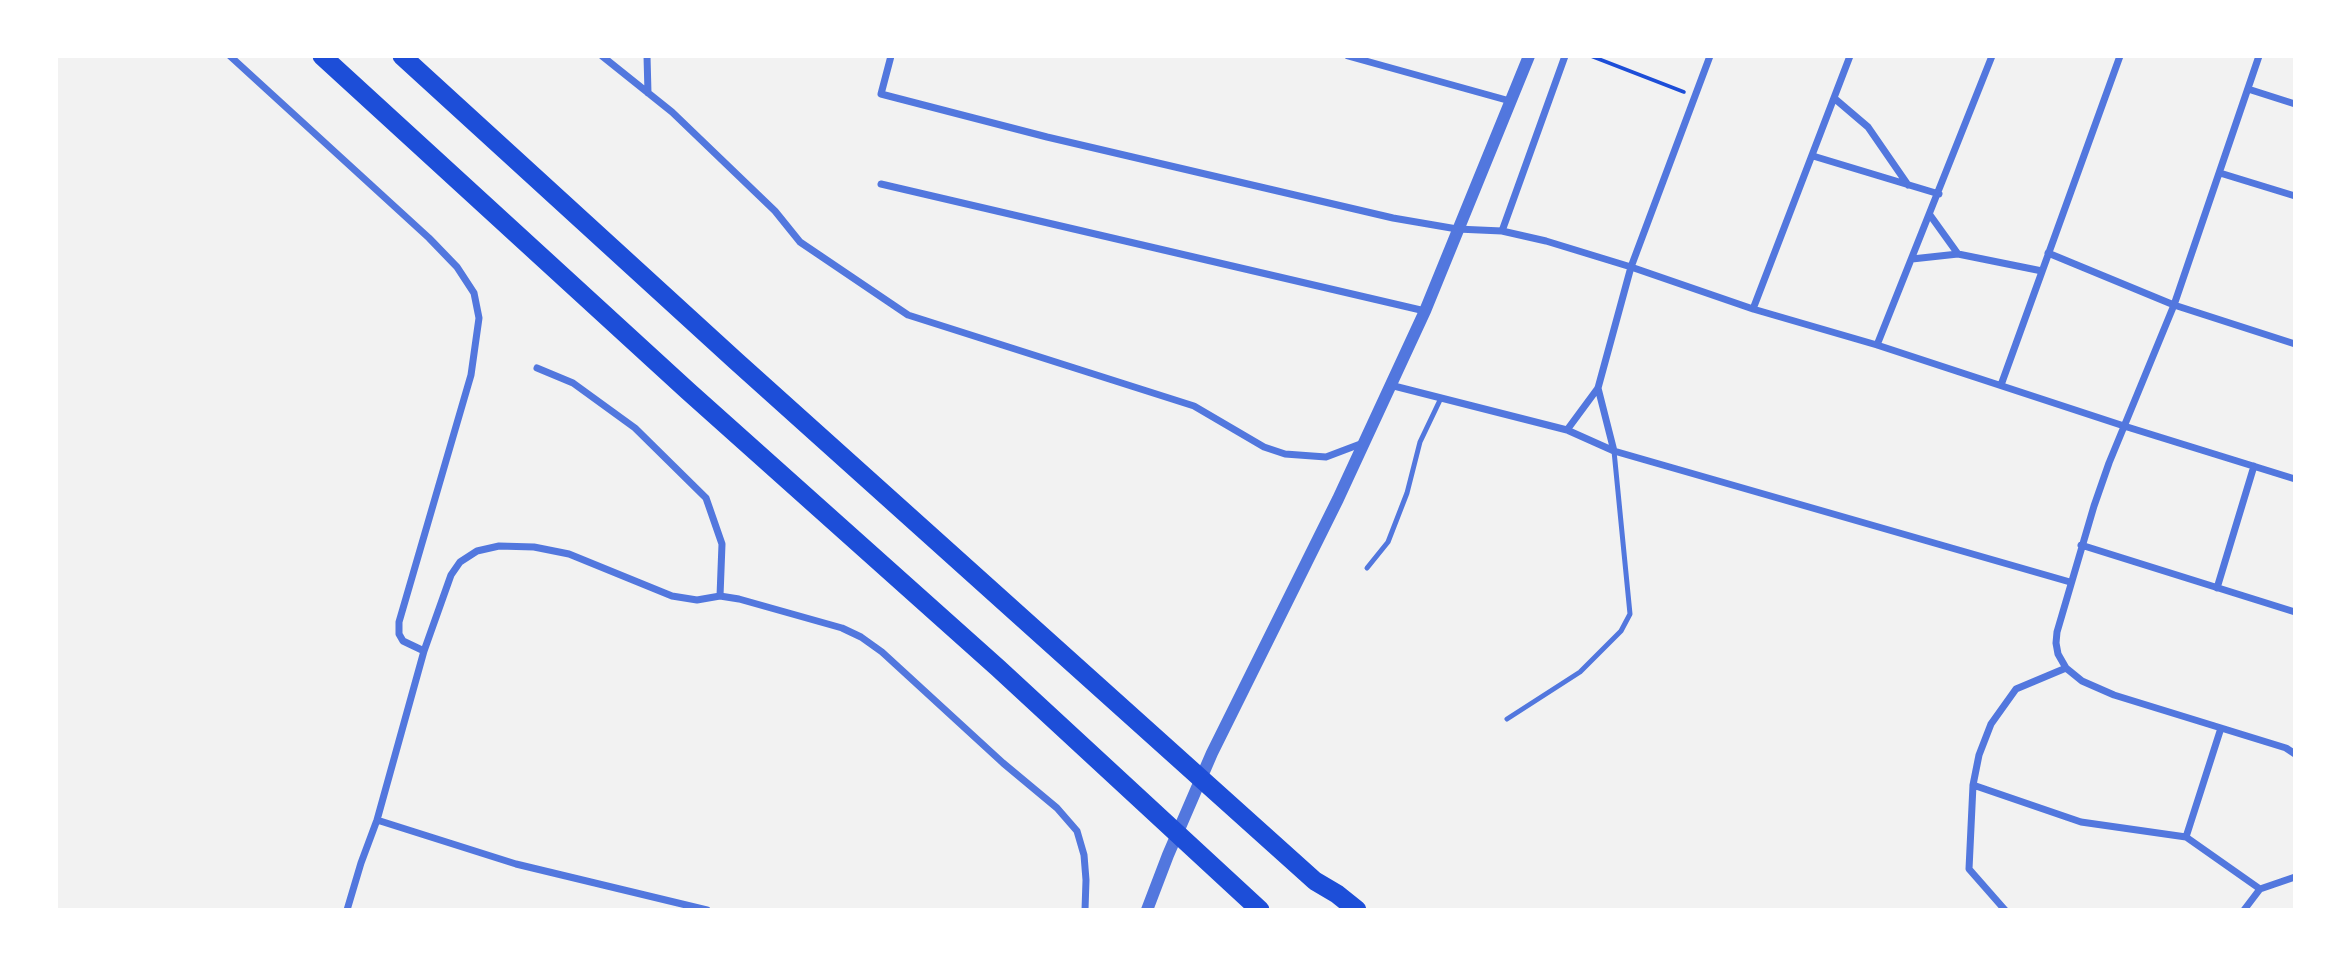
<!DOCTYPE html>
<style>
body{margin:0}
#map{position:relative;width:2351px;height:966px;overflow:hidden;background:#f2f2f2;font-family:Raleway,sans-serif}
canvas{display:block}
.frame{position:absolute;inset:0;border:58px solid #fff;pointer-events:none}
</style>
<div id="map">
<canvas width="2351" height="966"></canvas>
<div class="frame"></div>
</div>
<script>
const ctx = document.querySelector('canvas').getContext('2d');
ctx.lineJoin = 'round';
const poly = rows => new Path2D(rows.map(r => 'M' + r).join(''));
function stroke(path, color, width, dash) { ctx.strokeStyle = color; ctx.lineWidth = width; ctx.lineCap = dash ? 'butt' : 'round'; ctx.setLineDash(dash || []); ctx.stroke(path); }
stroke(poly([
 [1591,56,1684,92]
]), '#1d4ed8', 3.5);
stroke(poly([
 [1367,568,1388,542,1407,493,1420,442,1441,398],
 [1507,719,1580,672,1621,631,1630,614,1614,451]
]), '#5277de', 5);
stroke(poly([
 [230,56,429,238,457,267,474,293,479,318,471,375,399,622,399,634,403,641,424,651],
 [602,56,672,112,775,211,800,242,908,315,1194,406,1264,447,1285,454,1326,457,1363,443],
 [647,56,648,93],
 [891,56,881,94,1047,137,1393,218,1457,229,1502,231,1546,241,1631,267,1753,309,1877,345,2124,426,2295,479],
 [1348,56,1510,101],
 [2259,56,2174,305,2109,463,2094,506,2057,632,2056,643,2058,654,2066,668,2082,681,2114,695,2286,748,2295,754],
 [2248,89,2295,104],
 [1834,98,1868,127,1908,185],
 [1813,156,1939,194],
 [2220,173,2295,196],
 [881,184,1425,311],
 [1930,215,1958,254],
 [1502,231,1565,56],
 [2048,253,2174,305,2295,344],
 [1912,259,1958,254,2042,271],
 [1753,309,1850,56],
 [1877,345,1992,56],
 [537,368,573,383,635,428,706,498,722,544,720,596],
 [1390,385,1567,430,1614,451,2070,582],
 [2001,385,2120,56],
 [1598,388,1614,451],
 [1567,430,1598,388,1631,267,1710,56],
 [2081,545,2295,612],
 [2217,588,2254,466],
 [1973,785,2081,822,2186,837,2260,889],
 [377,820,516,864,707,910],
 [2186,837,2221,728],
 [347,910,361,863,377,820,424,651,451,575,460,562,477,551,499,546,534,547,569,554,672,596,697,600,720,596,739,599,842,628,861,637,882,652,1003,763,1057,808,1077,831,1084,855,1086,880,1085,910],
 [2005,910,1969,869,1973,785,1979,755,1991,724,2016,689,2066,668],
 [2244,910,2260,889,2295,877]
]), '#5277de', 7);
stroke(poly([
 [1147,910,1168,855,1212,753,1338,499,1425,311,1529,56]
]), '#5277de', 12);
stroke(poly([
 [322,56,688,391,998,668,1260,910],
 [402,56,736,361,1315,881,1337,894,1357,910]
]), '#1d4ed8', 19);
</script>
